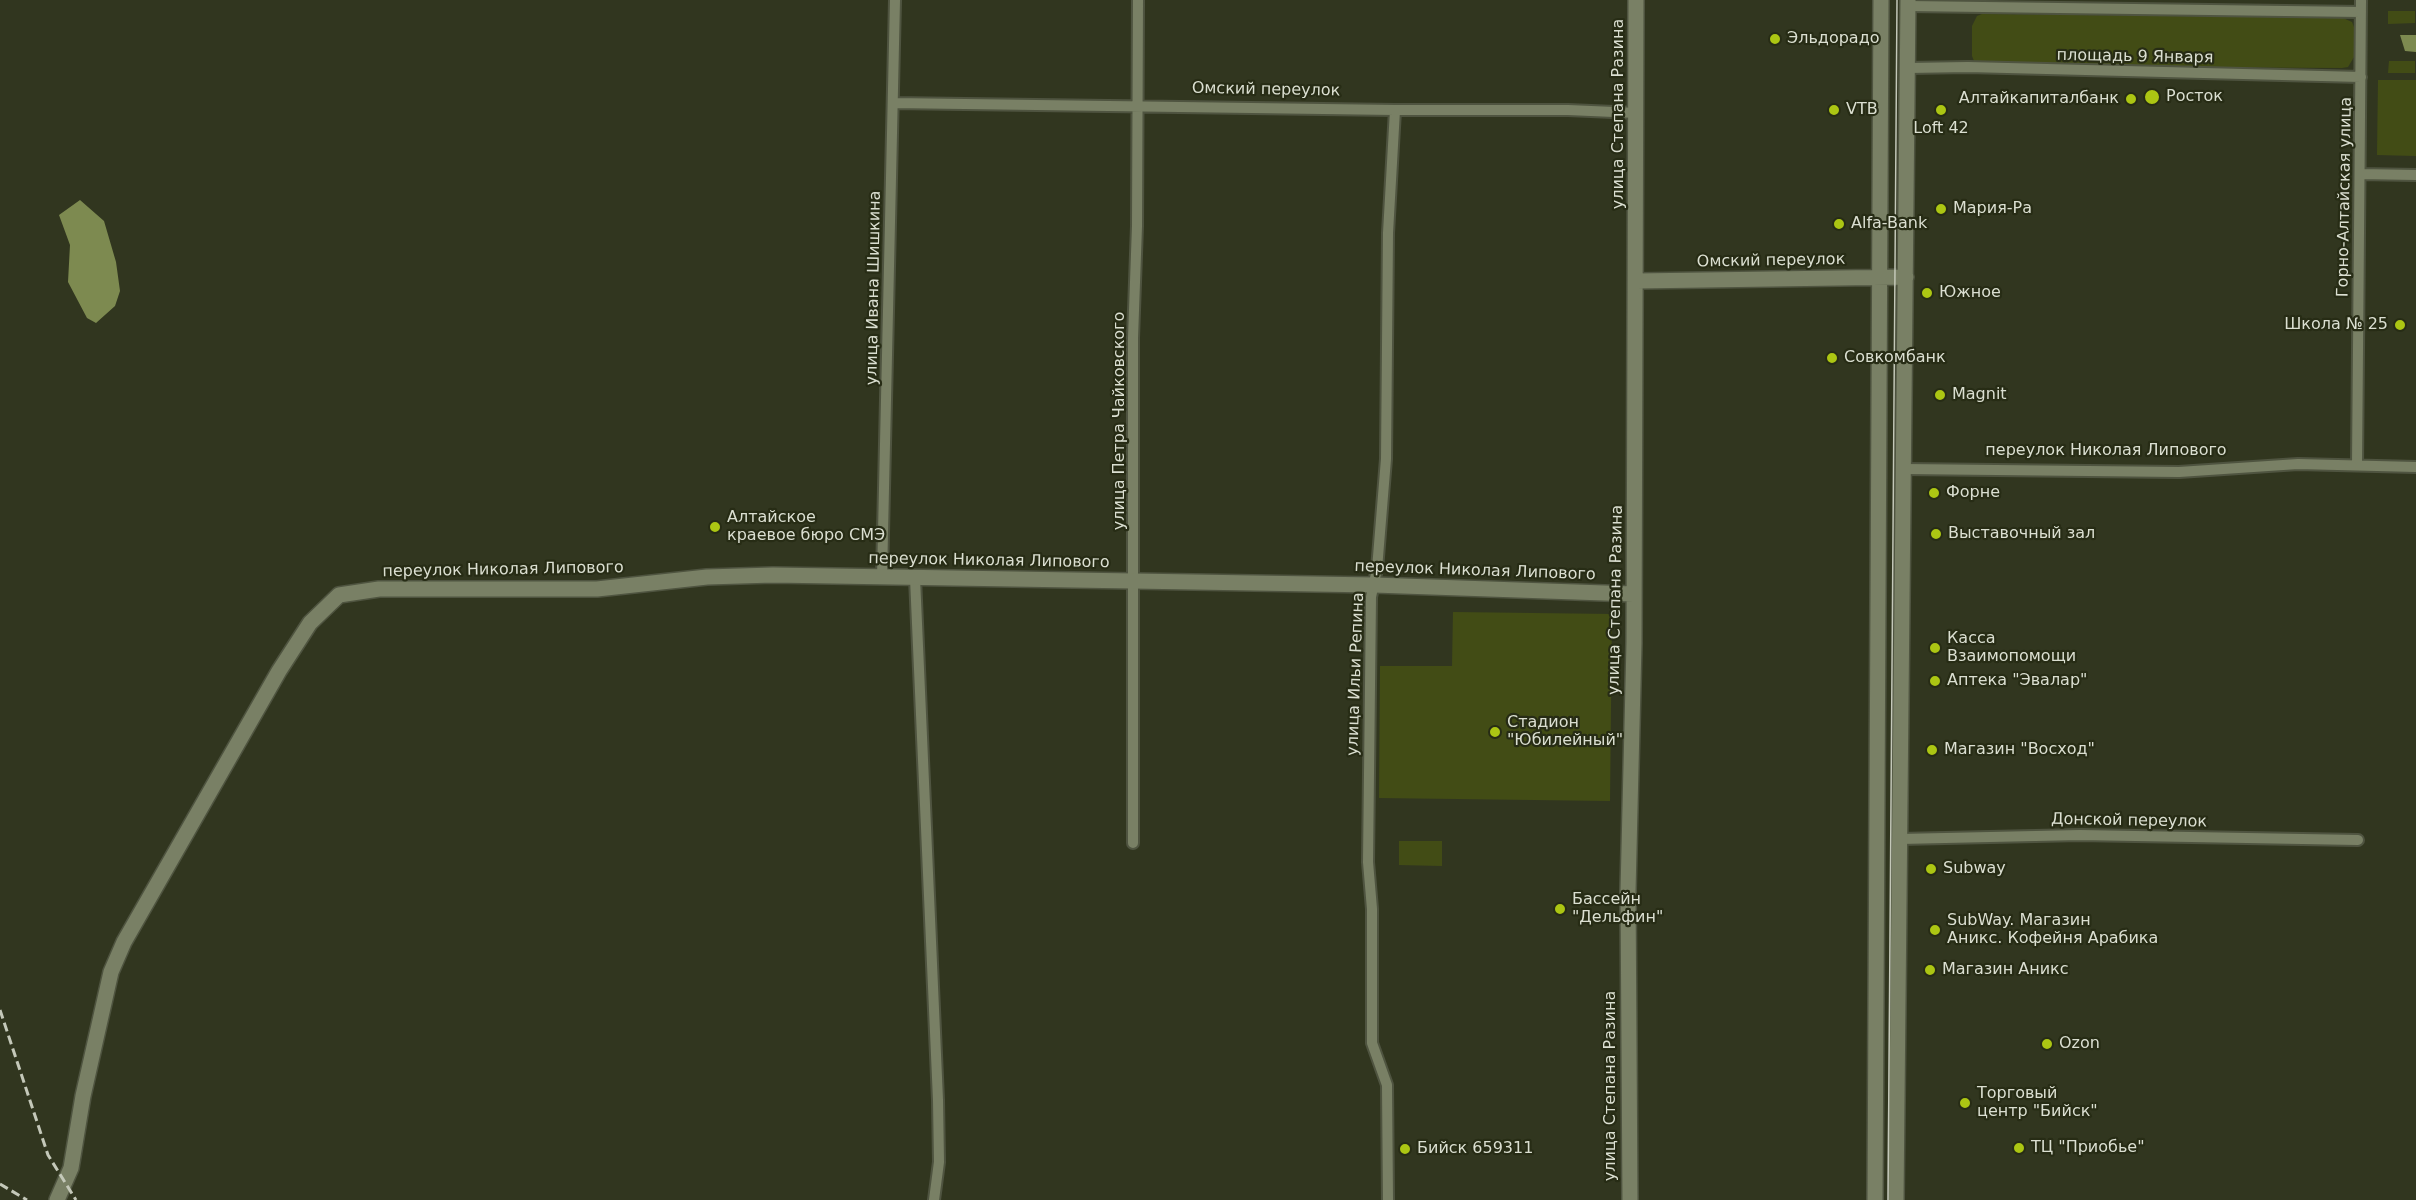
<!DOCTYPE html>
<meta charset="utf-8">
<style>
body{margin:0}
canvas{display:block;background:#31361f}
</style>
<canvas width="2416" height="1200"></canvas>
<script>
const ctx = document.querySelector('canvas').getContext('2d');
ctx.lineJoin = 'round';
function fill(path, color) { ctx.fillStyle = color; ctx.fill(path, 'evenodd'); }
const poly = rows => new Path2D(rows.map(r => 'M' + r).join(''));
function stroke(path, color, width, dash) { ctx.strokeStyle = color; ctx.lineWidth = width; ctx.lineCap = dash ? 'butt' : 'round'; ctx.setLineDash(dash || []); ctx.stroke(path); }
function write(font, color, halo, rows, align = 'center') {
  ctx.font = font + ' "DejaVu Sans",sans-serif'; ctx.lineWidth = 4.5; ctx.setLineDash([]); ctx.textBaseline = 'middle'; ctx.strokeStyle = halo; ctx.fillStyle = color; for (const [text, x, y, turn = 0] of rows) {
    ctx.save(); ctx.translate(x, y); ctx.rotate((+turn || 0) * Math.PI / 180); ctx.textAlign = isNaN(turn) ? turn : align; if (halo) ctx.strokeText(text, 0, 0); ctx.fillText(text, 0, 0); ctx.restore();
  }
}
fill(poly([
 [2388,11,2415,11,2415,23,2388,24],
 [1982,14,2343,18,2352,22,2354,27,2354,57,2348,67,2342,68,1982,66,1974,61,1972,56,1972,26,1977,16],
 [2389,61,2415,61,2415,73,2388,73],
 [2378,80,2416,80,2416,156,2377,155],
 [1453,612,1612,614,1610,801,1379,798,1380,666,1452,666],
 [1399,841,1442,841,1442,866,1399,865]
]), '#424c15');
fill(poly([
 [2400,35,2416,35,2416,52,2405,51],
 [80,200,104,221,116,262,120,291,115,306,96,323,87,318,68,282,70,245,59,215]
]), '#7d8a50');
const street = poly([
 [1908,6,2361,12],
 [1908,68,1968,67,2361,77],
 [893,103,1395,110,1568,110,1637,113],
 [2360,174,2416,175],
 [2357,465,2361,0],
 [1904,469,2179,472,2298,464,2416,467],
 [882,577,895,0],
 [915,578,938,1100,939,1162,934,1200],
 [1900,839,2080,835,2358,840],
 [1133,843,1133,338,1137,226,1138,0],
 [1388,1200,1387,1085,1372,1043,1372,909,1368,862,1371,597,1377,569,1386,459,1388,233,1395,110]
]);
const secondary = poly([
 [1637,281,1906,277],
 [57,1200,71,1168,83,1096,111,972,124,942,279,671,310,623,339,595,379,589,597,589,707,577,773,575,1374,585,1633,594],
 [1630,1200,1628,891,1634,643,1636,0],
 [1875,1200,1881,0],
 [1896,1200,1908,0]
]);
stroke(street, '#4f5440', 14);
stroke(secondary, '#4f5440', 18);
stroke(street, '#798065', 10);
stroke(secondary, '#798065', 15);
stroke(poly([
 [1888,1200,1897,0]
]), '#c4c8b9', 1.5);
stroke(poly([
 [0,1010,48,1155,76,1200],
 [0,1184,27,1200]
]), '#c4c8b9', 3, [9, 4.5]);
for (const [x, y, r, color] of [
 [1775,39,6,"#acc613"],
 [2152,97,8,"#acc613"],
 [2131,99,6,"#acc613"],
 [1834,110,6,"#acc613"],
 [1941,110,6,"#acc613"],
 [1941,209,6,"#acc613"],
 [1839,224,6,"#acc613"],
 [1927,293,6,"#acc613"],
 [2400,325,6,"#acc613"],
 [1832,358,6,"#acc613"],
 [1940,395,6,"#acc613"],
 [1934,493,6,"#acc613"],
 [715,527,6,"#acc613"],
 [1936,534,6,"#acc613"],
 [1935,648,6,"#acc613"],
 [1935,681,6,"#acc613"],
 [1495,732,6,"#acc613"],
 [1932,750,6,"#acc613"],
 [1931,869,6,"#acc613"],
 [1560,909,6,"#acc613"],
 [1935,930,6,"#acc613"],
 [1930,970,6,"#acc613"],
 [2047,1044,6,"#acc613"],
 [1965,1103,6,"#acc613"],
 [2019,1148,6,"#acc613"],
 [1405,1149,6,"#acc613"]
]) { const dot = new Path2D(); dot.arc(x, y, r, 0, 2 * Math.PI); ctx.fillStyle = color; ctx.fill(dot); stroke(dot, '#272c15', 2); }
write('16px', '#dbdfd1', '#272c15', [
 ["Эльдорадо",1787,39],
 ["Росток",2166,97],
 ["Алтайкапиталбанк",2119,99,"right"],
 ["VTB",1846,110],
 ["Loft 42",1941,129,"center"],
 ["Мария-Ра",1953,209],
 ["Alfa-Bank",1851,224],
 ["Южное",1939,293],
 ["Школа № 25",2388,325,"right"],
 ["Совкомбанк",1844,358],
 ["Magnit",1952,395],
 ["Форне",1946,493],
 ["Алтайское",727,518],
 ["краевое бюро СМЭ",727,536],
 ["Выставочный зал",1948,534],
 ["Касса",1947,639],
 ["Взаимопомощи",1947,657],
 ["Аптека \"Эвалар\"",1947,681],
 ["Стадион",1507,723],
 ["\"Юбилейный\"",1507,741],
 ["Магазин \"Восход\"",1944,750],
 ["Subway",1943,869],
 ["Бассейн",1572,900],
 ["\"Дельфин\"",1572,918],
 ["SubWay. Магазин",1947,921],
 ["Аникс. Кофейня Арабика",1947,939],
 ["Магазин Аникс",1942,970],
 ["Ozon",2059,1044],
 ["Торговый",1977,1094],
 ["центр \"Бийск\"",1977,1112],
 ["ТЦ \"Приобье\"",2031,1148],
 ["Бийск 659311",1417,1149]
], 'left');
write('16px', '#dbdfd1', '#272c15', [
 ["площадь 9 Января",2135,57,1],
 ["Омский переулок",1266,90,1],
 ["улица Степана Разина",1619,114,-90],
 ["Горно-Алтайская улица",2345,197,-89],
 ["Омский переулок",1771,261,-1],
 ["улица Ивана Шишкина",874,288,-89],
 ["улица Петра Чайковского",1120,421,-90],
 ["переулок Николая Липового",2106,451],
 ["переулок Николая Липового",989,561,1],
 ["переулок Николая Липового",503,570,-1],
 ["переулок Николая Липового",1475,571,2],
 ["улица Степана Разина",1616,600,-89],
 ["улица Ильи Репина",1356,674,-88],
 ["Донской переулок",2129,821,1],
 ["улица Степана Разина",1611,1086,-90]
]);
</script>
